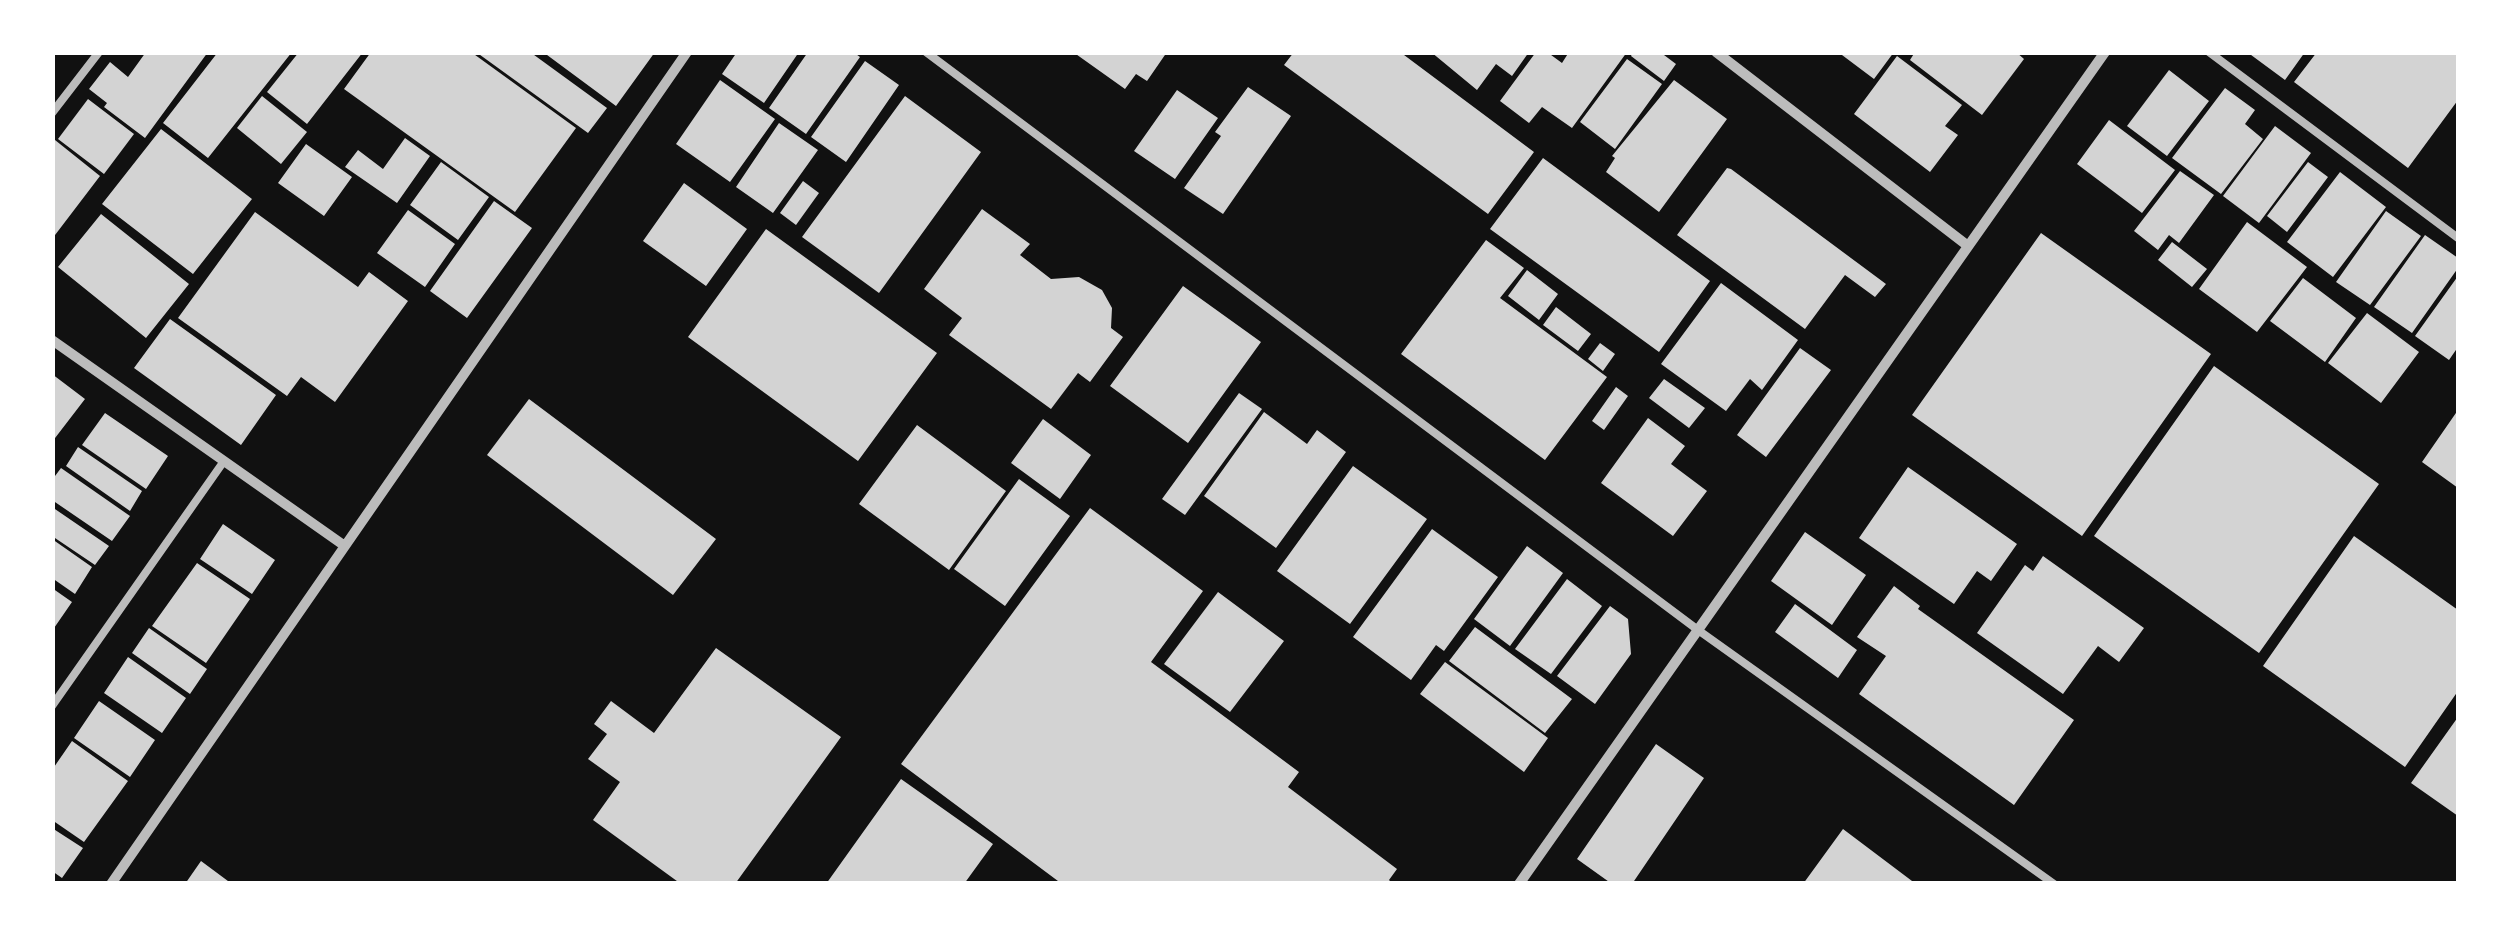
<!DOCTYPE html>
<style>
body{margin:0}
#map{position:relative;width:2511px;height:936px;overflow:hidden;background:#111;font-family:Helvetica,sans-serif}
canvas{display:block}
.frame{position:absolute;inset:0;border:55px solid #fff;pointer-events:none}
</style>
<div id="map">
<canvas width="2511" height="936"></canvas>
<div class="frame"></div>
</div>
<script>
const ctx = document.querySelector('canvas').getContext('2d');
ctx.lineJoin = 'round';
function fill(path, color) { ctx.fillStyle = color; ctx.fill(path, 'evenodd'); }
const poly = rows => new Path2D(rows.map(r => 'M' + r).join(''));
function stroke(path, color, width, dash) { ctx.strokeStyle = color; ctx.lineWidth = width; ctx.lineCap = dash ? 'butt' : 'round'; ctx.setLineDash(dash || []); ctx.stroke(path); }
fill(poly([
 [146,52,208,52,145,138,104,107,107,103,89,89,110,62,128,77],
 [218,52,292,52,208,158,163,123],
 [299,52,363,52,307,124,267,92],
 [371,52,471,52,576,128,515,212,344,89],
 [476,52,530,52,607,108,588,133],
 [543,52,655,52,616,106],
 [737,52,799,52,764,103,722,74],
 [808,52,853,52,860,57,806,134,769,108],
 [1073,52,1167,52,1147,81,1136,74,1125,89],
 [1294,52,1400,52,1534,152,1488,214,1284,65],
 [1431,52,1529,52,1512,76,1496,64,1477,90],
 [1536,52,1547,52,1562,63,1569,52,1627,52,1572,128,1542,107,1529,123,1500,101],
 [1633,52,1660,52,1676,64,1664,81,1631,56],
 [1838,52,1894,52,1874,79],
 [1915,52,2016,52,2024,59,1982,115,1910,60],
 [2247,52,2305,52,2285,80],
 [2317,52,2458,52,2458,100,2408,168,2294,82],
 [1897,56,1962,105,1945,126,1958,135,1930,172,1854,114],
 [1627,59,1662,84,1615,149,1580,122],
 [865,61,899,85,846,162,811,137],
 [2169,70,2209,101,2167,156,2127,126],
 [720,80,775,119,730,182,676,144],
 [1674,80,1727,119,1659,212,1606,172,1615,158,1612,156],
 [1248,87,1291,116,1223,214,1184,188,1221,136,1215,132],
 [2225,88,2255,110,2245,124,2263,139,2221,194,2172,158],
 [1177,90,1218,118,1175,179,1134,151],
 [262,96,307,132,281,164,237,128],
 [905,96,981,152,879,293,802,237],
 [88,99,134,134,104,174,58,139],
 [2109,120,2175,170,2142,213,2077,164],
 [779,123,818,150,773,213,736,187],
 [2275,126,2311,153,2259,223,2223,196],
 [161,129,252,199,193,274,102,204],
 [405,138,430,156,397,203,345,167,358,150,383,169],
 [55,140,100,176,52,239,52,143],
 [306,144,352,177,324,216,278,183],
 [1543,158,1710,281,1659,352,1490,229],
 [441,162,489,197,458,240,410,205],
 [2308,162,2328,177,2287,232,2267,216],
 [1727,168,1731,169,1886,284,1875,297,1845,275,1805,329,1677,235],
 [2180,171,2214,195,2179,243,2169,235,2158,250,2134,231],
 [2340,172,2386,207,2333,277,2287,242],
 [803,181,819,193,796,225,780,213],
 [684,183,747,229,706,286,643,241],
 [494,201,532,228,467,318,430,291],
 [982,209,1030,244,1020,255,1051,279,1079,277,1102,290,1112,308,1111,328,1123,337,1090,382,1078,373,1051,409,949,335,962,318,924,289],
 [408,210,455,244,425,287,377,253],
 [2386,211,2421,236,2370,305,2336,282],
 [255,212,358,287,369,272,408,301,335,402,301,377,287,396,178,318],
 [101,214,189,284,146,338,58,267],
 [2247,222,2307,267,2257,332,2199,289],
 [766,229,937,353,858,461,688,337],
 [2041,233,2211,354,2082,536,1912,415],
 [2425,235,2458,258,2458,268,2412,333,2374,307],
 [1486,240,1524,268,1500,298,1607,377,1545,460,1401,354],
 [2172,242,2207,269,2192,287,2158,260],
 [1527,270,1558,294,1539,320,1508,296],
 [2458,276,2458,347,2449,360,2415,336],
 [2303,278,2356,318,2325,362,2270,321],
 [1721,283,1798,340,1762,390,1750,379,1726,411,1661,364],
 [1183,286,1261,342,1188,443,1110,386],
 [1556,307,1591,334,1578,351,1543,325],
 [2367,313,2419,352,2381,403,2328,363],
 [170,319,276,395,241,445,134,368],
 [1600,343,1615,354,1603,371,1588,359],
 [1800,348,1831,370,1766,457,1737,435],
 [2214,366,2379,484,2259,653,2094,536],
 [52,374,85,399,52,442],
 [1664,379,1705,408,1689,428,1649,398],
 [1616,387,1628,396,1604,430,1592,421],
 [1239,393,1262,409,1185,515,1162,499],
 [529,399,716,539,673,595,487,455],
 [2458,410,2458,488,2422,462],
 [1264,412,1307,444,1317,430,1346,452,1276,548,1204,496],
 [105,413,168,456,146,489,82,445],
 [1648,418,1685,446,1671,464,1707,491,1673,536,1601,483],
 [1043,419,1091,455,1060,499,1011,463],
 [917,425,1006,491,949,570,859,504],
 [78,447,142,491,130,511,66,466],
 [1353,466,1427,519,1350,624,1277,571],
 [1908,467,2017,544,1991,581,1977,571,1954,604,1859,538],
 [61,468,130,516,112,541,52,500,52,480],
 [1019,479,1070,516,1005,606,954,569],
 [52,507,109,546,95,565,52,536],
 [1090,508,1203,591,1151,662,1299,772,1288,787,1397,869,1389,880,1393,884,1062,884,901,764],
 [223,524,275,560,252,594,200,559],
 [1432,529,1498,577,1444,651,1436,645,1411,680,1353,637],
 [1805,532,1866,575,1832,625,1771,581],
 [2354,536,2458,610,2458,691,2405,767,2263,666],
 [52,539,92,567,75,594,52,578],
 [1527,546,1563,573,1510,646,1474,619],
 [2043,556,2144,628,2119,662,2098,646,2063,694,1977,633,2025,565,2033,571],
 [197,563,250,599,206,663,152,626],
 [1567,579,1602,606,1551,674,1515,649],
 [1894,586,1920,606,1918,609,2074,720,2014,805,1859,694,1886,656,1857,637],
 [52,588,72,602,52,631],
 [1218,592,1284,641,1230,712,1164,664],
 [1795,604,1857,650,1838,678,1775,632],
 [1610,606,1628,619,1631,654,1595,704,1557,676],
 [1475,627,1572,699,1545,733,1449,661],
 [149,628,207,669,190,694,132,653],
 [716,648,841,737,735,884,681,884,593,820,620,782,588,759,607,734,594,724,611,701,654,733],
 [128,657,186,698,162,733,104,693],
 [1445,662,1548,738,1524,772,1420,694],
 [99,701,155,740,130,777,74,738],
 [2458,717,2458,816,2411,783],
 [72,741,128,781,84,842,52,820,52,770],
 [1656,744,1704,778,1632,884,1612,884,1577,859],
 [901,779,993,844,964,884,826,884],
 [52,828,83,848,62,878,52,871],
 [1843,829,1916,884,1803,884],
 [201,861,232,884,185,884]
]), '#d3d3d3');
stroke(poly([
 [926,52,1698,630,2054,884],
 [2209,52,2458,238],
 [52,113,99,52],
 [52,706,224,461]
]), '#bcbcbc', 8);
stroke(poly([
 [1716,52,1968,246],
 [52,340,342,544],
 [111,884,687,52],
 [1519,884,2105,52]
]), '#bcbcbc', 10);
</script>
